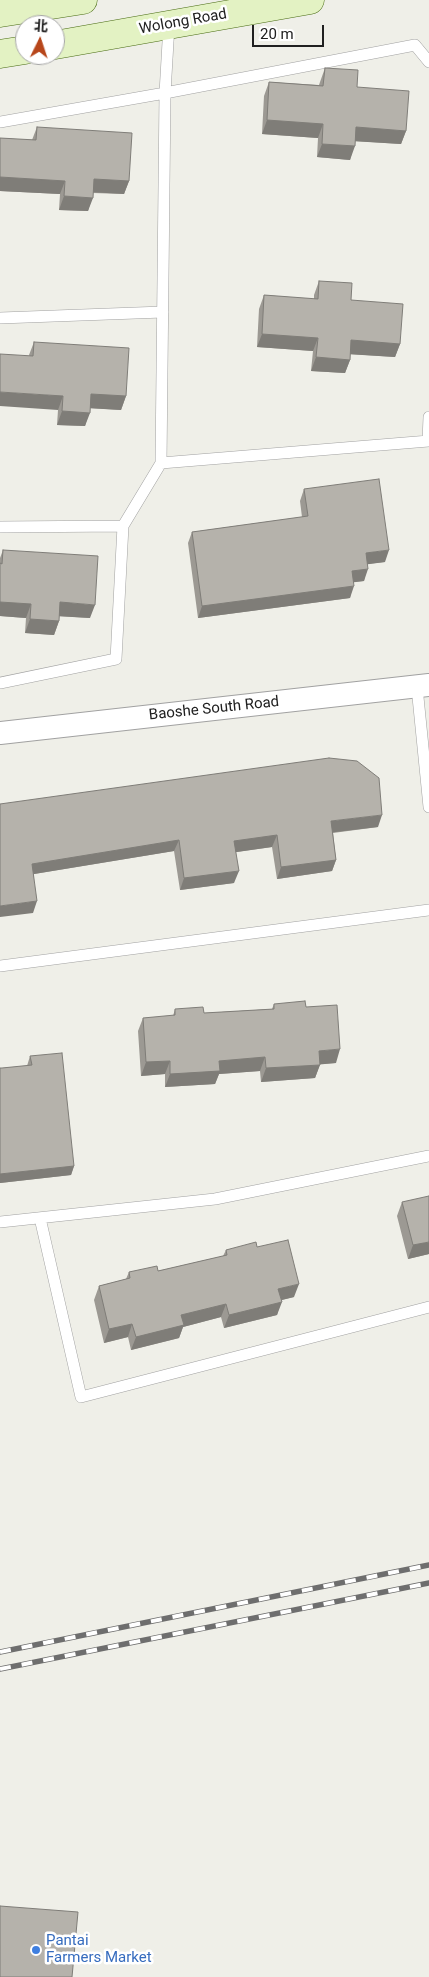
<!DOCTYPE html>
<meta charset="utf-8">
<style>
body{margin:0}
#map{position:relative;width:429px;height:1977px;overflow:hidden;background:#efefe8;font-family:Roboto,"Noto Sans SC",sans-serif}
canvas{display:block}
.north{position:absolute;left:15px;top:15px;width:50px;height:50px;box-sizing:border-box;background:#fff;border:1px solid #a6a6a6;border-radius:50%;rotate:4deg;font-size:14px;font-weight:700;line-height:20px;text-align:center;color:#202020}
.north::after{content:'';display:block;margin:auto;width:18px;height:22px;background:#b7461a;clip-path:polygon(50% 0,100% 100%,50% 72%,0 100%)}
.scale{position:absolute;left:252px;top:25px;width:72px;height:22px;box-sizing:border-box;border:2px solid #202020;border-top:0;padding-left:6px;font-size:15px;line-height:18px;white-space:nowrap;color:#202020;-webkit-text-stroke:4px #fff;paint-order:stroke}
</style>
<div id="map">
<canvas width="429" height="1977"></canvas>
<div class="north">北</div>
<div class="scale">20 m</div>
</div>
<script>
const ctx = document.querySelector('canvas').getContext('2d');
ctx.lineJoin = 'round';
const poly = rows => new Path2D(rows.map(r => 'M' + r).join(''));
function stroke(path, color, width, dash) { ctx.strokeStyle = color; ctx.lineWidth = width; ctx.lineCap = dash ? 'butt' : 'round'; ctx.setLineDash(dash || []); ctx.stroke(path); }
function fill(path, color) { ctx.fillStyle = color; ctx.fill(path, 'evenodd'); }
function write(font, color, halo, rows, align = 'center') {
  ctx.font = font + ' Roboto,sans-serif'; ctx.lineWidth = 5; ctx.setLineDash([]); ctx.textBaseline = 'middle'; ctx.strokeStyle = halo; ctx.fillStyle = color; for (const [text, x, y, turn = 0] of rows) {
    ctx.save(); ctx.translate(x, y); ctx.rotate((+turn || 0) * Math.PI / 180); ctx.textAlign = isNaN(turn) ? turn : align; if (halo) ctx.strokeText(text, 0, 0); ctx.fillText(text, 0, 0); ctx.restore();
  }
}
const service = poly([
 [0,122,165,93,415,45,429,62],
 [0,318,163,312],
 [428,441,429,417],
 [161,463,429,441],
 [0,527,123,526],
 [0,683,116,659,123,526,161,463,165,93,169,25],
 [417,687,429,807],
 [0,966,429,910],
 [40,1218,81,1397,429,1307],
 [0,1222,215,1199,429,1156]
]);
const minor = poly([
 [0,733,429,685]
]);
const secondary = poly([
 [0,13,83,0],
 [55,45,310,0],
 [0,54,25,50]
]);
stroke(service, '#a1a1a1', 12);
stroke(minor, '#a1a1a1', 24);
stroke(secondary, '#496b13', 29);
stroke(service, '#fff', 11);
stroke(minor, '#fff', 22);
stroke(secondary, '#e3f2c3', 28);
const rail = poly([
 [0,1652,429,1565],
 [0,1669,429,1583]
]);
stroke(rail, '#6e6e6e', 5.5);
stroke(rail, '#fff', 4, [11]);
fill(poly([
 [325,68,357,87,406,131,401,144,355,141,350,160,317,157,318,138,262,134,264,96,269,82,319,85,320,82],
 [37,127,129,181,124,194,93,193,88,211,59,210,60,194,0,191,0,138,32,140],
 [319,281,351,300,400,344,395,357,350,354,350,360,345,373,311,371,313,351,257,347,259,309,264,295,314,299,314,295],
 [34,342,126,396,121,410,90,408,85,426,57,425,58,410,29,355],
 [304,489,385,562,367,564,364,581,353,582,350,598,198,618,188,543,192,532,302,517,300,501],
 [3,550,90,618,59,616,59,621,54,635,25,633,26,618,0,616,0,558],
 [0,804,378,827,333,833,336,860,332,871,277,879,272,847,236,852,234,883,180,890,174,851,34,874,33,913],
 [274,1004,336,1063,320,1064,315,1078,261,1082,260,1071,219,1074,215,1084,165,1087,165,1074,141,1076,138,1031,143,1018,173,1016,175,1009,204,1013,272,1009],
 [30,1056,74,1166,71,1175,0,1183,0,1068,2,1068,27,1066],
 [402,1202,429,1254,408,1259,397,1216],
 [257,1247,294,1297,281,1300,277,1315,224,1328,221,1317,183,1327,179,1338,131,1350,128,1337,104,1343,94,1300,99,1286,126,1279,129,1272,158,1271,223,1256,226,1250]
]), '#9c9993');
fill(poly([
 [267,120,323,124,318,138,262,134],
 [356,127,406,131,401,144,351,141],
 [322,144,355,146,350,160,317,157],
 [0,177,65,181,60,194,0,191],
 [94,179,129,181,124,194,89,192],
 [64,196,93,198,88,211,59,210],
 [262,334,318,338,313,351,257,347],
 [351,340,400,344,395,357,346,354],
 [316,357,350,360,345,373,311,371],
 [0,392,63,396,58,410,0,406],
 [91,394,126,396,121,410,86,408],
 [62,411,90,413,85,426,57,425],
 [389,550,385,562,362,565,366,553],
 [368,569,364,581,348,583,352,571],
 [354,586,350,598,198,618,202,606],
 [0,602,31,604,26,618,0,616],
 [60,602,95,605,90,618,55,616],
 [30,619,59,621,54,635,25,633],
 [382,815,378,827,327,833,331,821],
 [277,835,272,847,230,853,234,841],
 [179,840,174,851,28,875,32,864],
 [336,860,332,871,277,879,281,867],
 [239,871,234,883,180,890,184,878],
 [37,901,33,913,0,917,0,906],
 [340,1049,336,1063,314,1065,319,1051],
 [265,1057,260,1071,219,1074,215,1084,165,1087,170,1074,219,1061],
 [170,1061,165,1074,141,1076,146,1062],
 [320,1065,315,1078,261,1082,266,1068],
 [74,1166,71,1175,0,1183,0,1174],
 [429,1242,429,1254,408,1259,413,1245],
 [299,1284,294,1297,274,1302,278,1289],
 [282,1302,277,1315,224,1328,229,1315],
 [226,1304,221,1317,183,1327,179,1338,131,1350,136,1337,181,1315],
 [132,1324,128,1337,104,1343,109,1329]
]), '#7f7d78');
const building = poly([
 [325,68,358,70,357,87,409,91,406,131,356,127,355,146,322,144,323,124,267,120,269,82,323,86,325,68],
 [37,127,132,133,129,181,94,179,93,198,64,196,65,181,0,177,0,138,36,140,37,127],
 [319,281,352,283,351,300,403,304,400,344,351,340,350,360,316,357,318,338,262,334,264,295,318,299,319,281],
 [34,342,129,348,126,396,91,394,90,413,62,411,63,396,0,392,0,354,33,356,34,342],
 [379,479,389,550,366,553,368,569,352,571,354,586,202,606,192,532,308,516,304,489,379,479],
 [3,550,98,556,95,605,60,602,59,621,30,619,31,604,0,602,0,563,2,564,3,550],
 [329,758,357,761,379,778,382,815,331,821,336,860,281,867,277,835,234,841,239,871,184,878,179,840,32,864,37,901,0,906,0,804,329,758],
 [305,1001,306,1007,337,1005,340,1049,319,1051,320,1065,266,1068,265,1057,219,1061,220,1071,170,1074,170,1061,146,1062,143,1018,175,1015,175,1009,203,1007,204,1013,274,1009,274,1004,305,1001],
 [62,1053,74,1166,0,1174,0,1068,2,1068,32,1065,30,1056,62,1053],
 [429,1196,429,1242,413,1245,402,1202,429,1196],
 [288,1240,299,1284,278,1289,282,1302,229,1315,226,1304,181,1315,184,1325,136,1337,132,1324,109,1329,99,1286,130,1278,129,1272,157,1266,158,1271,227,1255,226,1250,256,1242,257,1247,288,1240],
 [0,1906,78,1912,72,1977,0,1977,0,1906]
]);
fill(building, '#b5b2ab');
stroke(building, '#7f7d78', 1);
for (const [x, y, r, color] of [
 [36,1950,5,"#3f7fe0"]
]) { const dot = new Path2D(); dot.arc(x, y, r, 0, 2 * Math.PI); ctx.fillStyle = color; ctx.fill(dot); stroke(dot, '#fff', 2); }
write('15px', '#202020', '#fff', [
 ["Wolong Road",183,22,-10],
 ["Baoshe South Road",214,709,-6]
]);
write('15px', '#366cbe', '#fff', [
 ["Pantai",46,1941],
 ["Farmers Market",46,1958]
], 'left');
</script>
